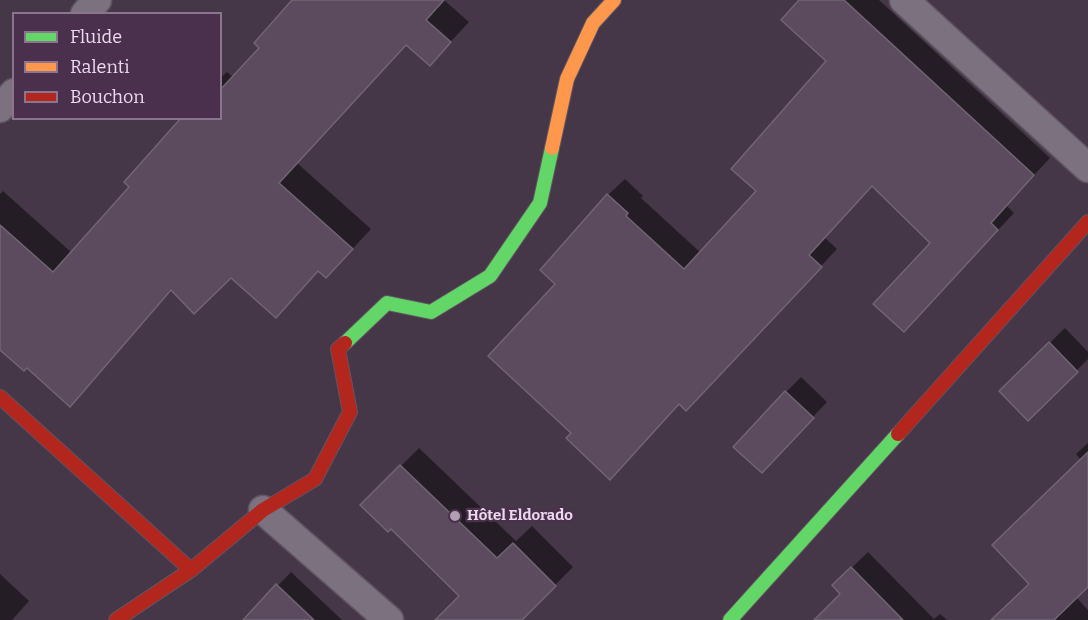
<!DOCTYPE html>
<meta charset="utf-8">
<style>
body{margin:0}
#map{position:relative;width:1088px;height:620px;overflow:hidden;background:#453747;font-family:Bitter,serif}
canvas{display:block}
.legend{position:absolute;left:12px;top:12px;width:210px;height:108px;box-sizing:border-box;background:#4b304e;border:2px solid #8b748d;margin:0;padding:8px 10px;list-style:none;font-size:18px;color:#ead9ec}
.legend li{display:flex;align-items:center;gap:12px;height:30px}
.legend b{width:30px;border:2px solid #8b748d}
</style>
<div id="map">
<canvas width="1088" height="620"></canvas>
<ul class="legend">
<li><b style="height:8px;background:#63d668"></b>Fluide</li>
<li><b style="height:8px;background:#ff974d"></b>Ralenti</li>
<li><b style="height:8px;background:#b3261e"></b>Bouchon</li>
</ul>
</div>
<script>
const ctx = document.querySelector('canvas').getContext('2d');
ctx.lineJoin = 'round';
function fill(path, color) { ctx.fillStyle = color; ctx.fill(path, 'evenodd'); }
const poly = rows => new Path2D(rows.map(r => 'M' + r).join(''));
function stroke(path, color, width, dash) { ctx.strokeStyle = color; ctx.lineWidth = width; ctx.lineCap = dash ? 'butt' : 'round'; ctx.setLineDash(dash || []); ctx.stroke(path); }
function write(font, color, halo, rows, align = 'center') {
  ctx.font = font + ' Bitter,serif'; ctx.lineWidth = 4.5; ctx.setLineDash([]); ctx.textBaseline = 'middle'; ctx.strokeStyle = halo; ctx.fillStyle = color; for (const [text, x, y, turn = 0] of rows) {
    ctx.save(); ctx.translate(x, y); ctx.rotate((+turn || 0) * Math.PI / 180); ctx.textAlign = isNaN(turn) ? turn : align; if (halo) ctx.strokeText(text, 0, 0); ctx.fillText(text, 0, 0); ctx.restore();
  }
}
fill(poly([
 [294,0,444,0,469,22,430,64,407,44,297,163,371,229,345,257,319,270,276,316,231,276,172,290,70,405,27,366,0,348,0,194,3,191,72,253,220,118,220,78,227,72,234,78,261,48],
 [801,0,879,0,1050,158,1006,205,1014,213,920,313,932,243,873,184,824,237,837,249,703,392,680,403,573,433,557,284,608,195,625,179,643,196,641,198,701,253,758,191,828,61],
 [1065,328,1088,352,1088,359,1028,419,1001,391],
 [801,377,827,402,776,456,786,392],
 [1088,443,1088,585,1076,597,1088,610,1088,620,1000,620,1031,583,1081,460,1076,454],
 [419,448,516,541,532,526,573,567,520,620,461,620,461,596,391,527,362,505],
 [868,552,934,619,940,614,947,620,817,620,843,594,834,585],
 [291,572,342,620,245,620],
 [0,574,29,601,12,620,0,620]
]), '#0007');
const building = poly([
 [292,0,444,0,426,20,451,42,430,66,406,45,279,183,353,249,326,278,318,271,276,318,231,278,194,314,171,290,70,407,27,368,24,371,0,350,0,225,53,272,129,187,124,182,181,118,220,118,220,90,259,48,254,43,292,0],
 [799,0,844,0,1034,175,991,223,998,230,904,332,873,304,930,243,872,186,809,255,822,267,686,411,679,404,610,480,566,438,571,433,488,356,555,284,540,270,607,194,628,213,626,216,684,269,756,191,731,169,826,61,781,20,799,0],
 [1049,342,1078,372,1028,421,999,391,1049,342],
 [785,391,814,418,762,473,733,447,785,391],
 [1088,452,1088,587,1054,620,991,620,1029,584,992,545,1088,452],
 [400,465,497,558,513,543,556,586,522,620,435,620,459,596,391,529,388,532,360,505,400,465],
 [851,567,903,620,814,620,840,594,832,585,851,567],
 [276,584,314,620,243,620,276,584]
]);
fill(building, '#5c4a5e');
stroke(building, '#726573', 1.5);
const street = poly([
 [904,0,1088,168],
 [85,14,97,0],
 [0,108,14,93],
 [263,510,389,620]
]);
const fast = poly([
 [345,343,387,303,431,312,490,276,540,203,552,148],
 [730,620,898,434]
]);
const slow = poly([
 [552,148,567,79,593,23,614,0]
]);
const jam = poly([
 [0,397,191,570],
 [898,434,1088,222],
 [116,620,191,570,263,510,315,479,350,412,338,349,345,343]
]);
stroke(street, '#615462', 31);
stroke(fast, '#615462', 16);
stroke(slow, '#615462', 16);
stroke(jam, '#615462', 16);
stroke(street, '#7c717e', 28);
stroke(fast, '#63d668', 14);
stroke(slow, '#ff974d', 14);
stroke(jam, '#b3261e', 14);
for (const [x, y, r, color] of [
 [455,516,6,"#b0a0b2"]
]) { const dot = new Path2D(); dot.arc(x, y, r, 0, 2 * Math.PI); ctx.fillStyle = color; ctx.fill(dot); stroke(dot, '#4b304e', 2); }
write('bold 15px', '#ead9ec', '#4b304e', [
 ["Hôtel Eldorado",467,516]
], 'left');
</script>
